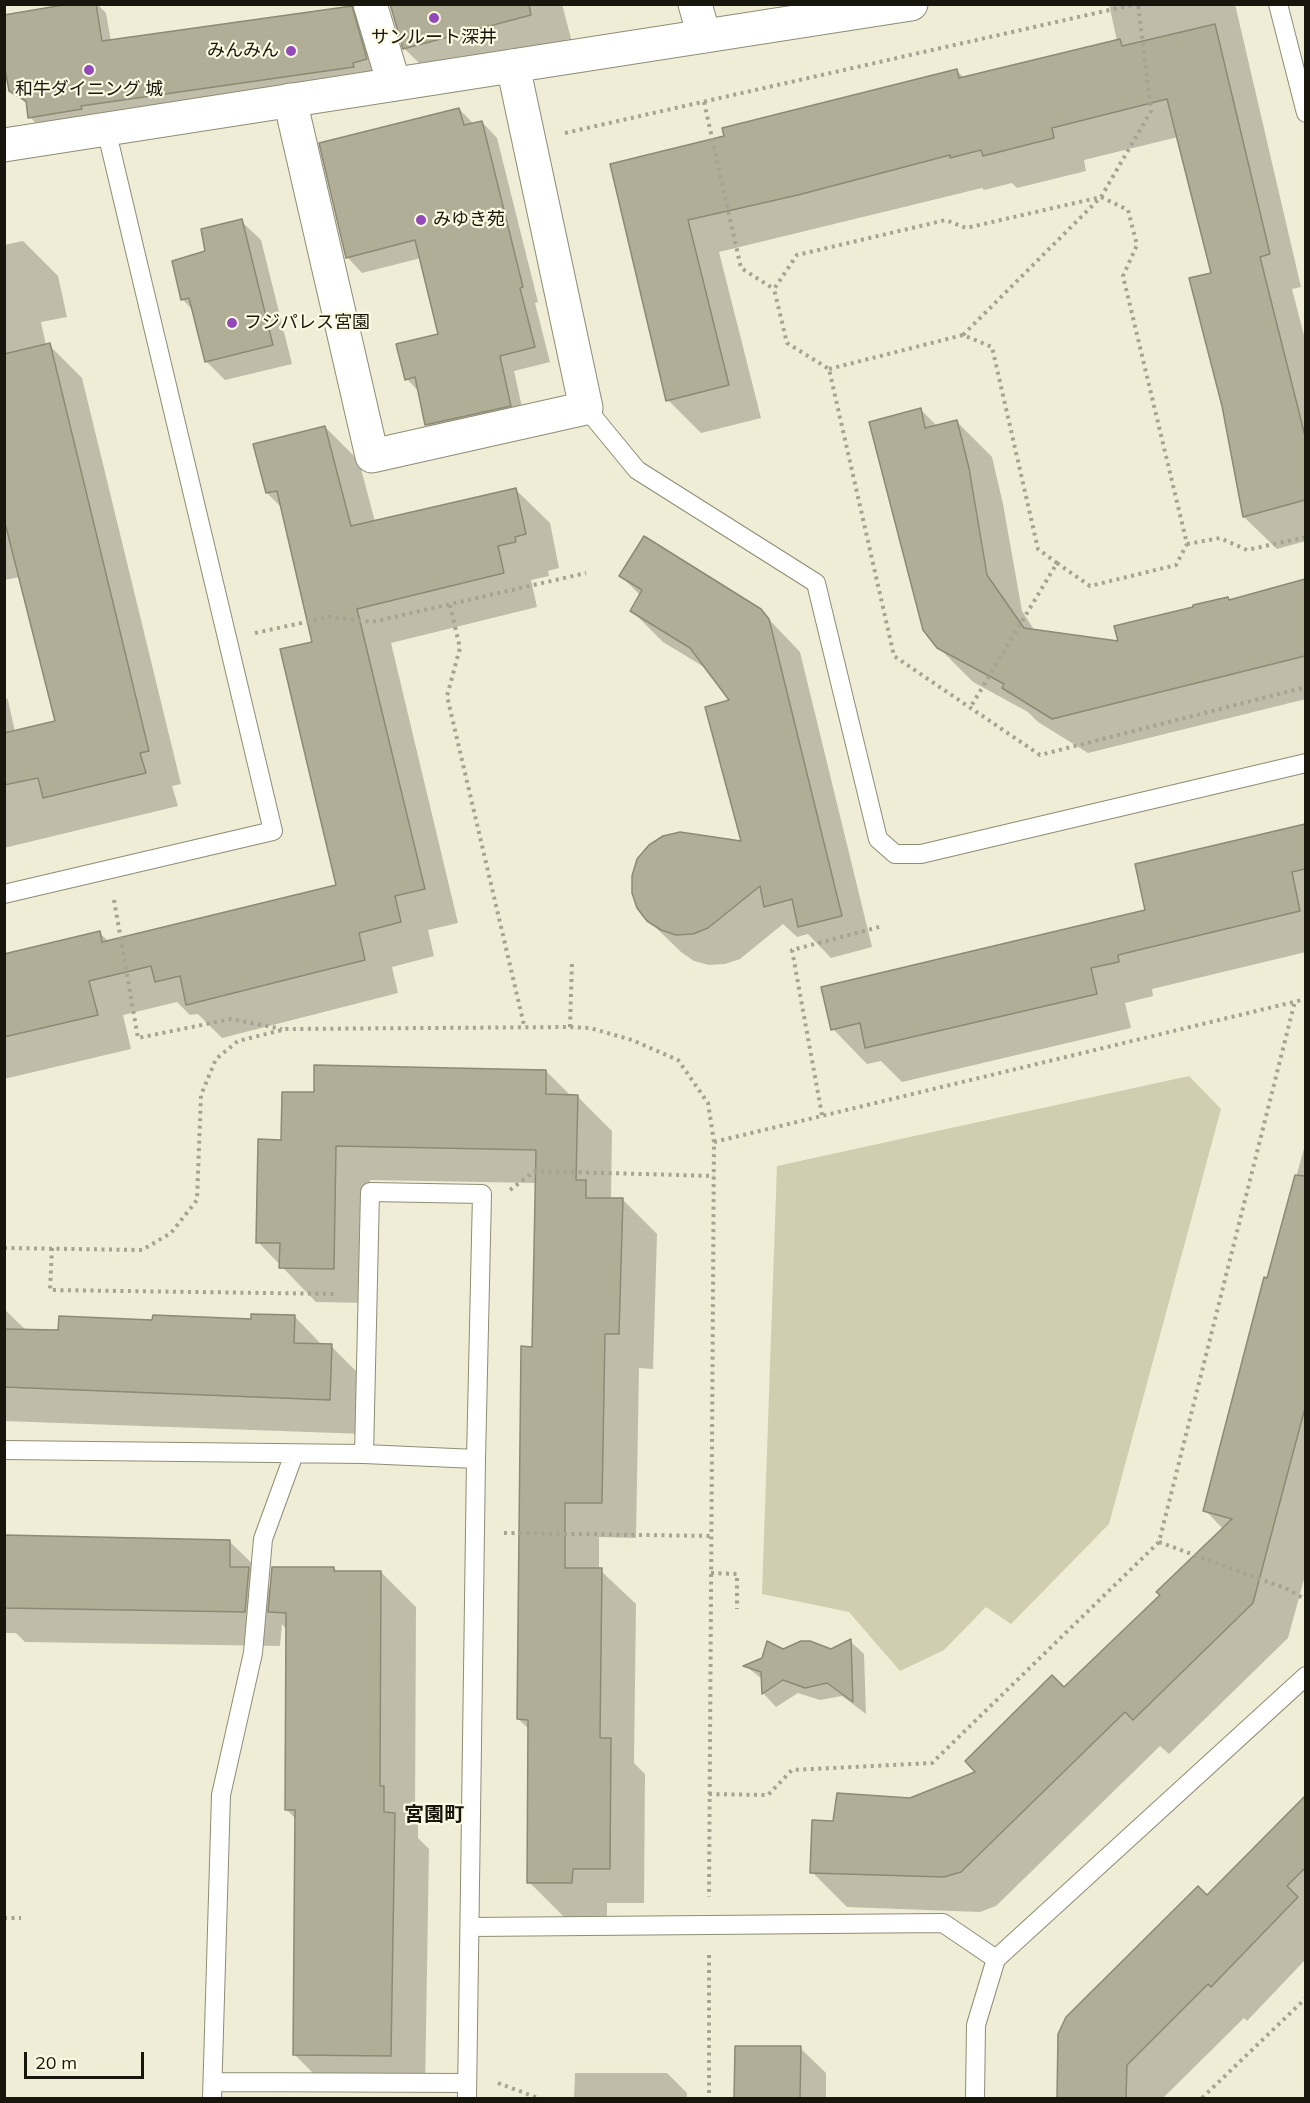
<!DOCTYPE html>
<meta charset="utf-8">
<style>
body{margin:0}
#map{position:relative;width:1310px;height:2103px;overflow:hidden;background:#efedd5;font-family:Mulish,sans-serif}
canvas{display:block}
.frame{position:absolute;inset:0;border:6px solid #17160d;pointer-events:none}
.scale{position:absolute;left:24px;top:2052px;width:120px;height:27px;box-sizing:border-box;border:3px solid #17160d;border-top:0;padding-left:8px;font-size:18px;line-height:21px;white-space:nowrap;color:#17160d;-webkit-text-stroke:4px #fcfae2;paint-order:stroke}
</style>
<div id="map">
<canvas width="1310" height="2103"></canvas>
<div class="frame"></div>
<div class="scale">20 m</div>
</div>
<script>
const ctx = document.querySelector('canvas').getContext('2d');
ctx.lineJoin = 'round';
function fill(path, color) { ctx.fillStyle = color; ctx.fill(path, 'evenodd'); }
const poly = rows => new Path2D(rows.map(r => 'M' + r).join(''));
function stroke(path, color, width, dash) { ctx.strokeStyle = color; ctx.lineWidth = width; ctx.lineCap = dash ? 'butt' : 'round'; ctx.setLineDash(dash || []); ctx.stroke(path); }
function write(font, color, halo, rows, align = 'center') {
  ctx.font = font + ' Mulish,"Noto Sans JP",sans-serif'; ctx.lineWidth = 4.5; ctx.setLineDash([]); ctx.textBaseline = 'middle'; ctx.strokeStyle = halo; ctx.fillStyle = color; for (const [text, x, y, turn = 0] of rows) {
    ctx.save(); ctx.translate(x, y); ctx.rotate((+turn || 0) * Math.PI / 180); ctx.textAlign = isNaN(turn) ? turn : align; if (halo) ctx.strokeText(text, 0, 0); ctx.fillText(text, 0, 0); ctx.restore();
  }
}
fill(poly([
 [1189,1076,1221,1109,1109,1524,1011,1624,986,1607,944,1650,900,1671,849,1612,762,1594,777,1166]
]), '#d0cdb0');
fill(poly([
 [79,4,97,4,106,13,111,41,351,7,363,19,378,71,41,129,30,117,28,105,11,90],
 [391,4,562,4,573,46,433,77,404,48],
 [1109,4,1235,4,1301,287,1292,289,1306,343,1306,541,1277,549,1244,517,1213,274,1178,137,1084,160,1086,171,1017,188,1012,183,984,190,982,188,719,252,761,418,701,433,668,400,611,166,726,137,956,70,964,78,1117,41],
 [459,109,474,124,482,122,497,138,538,302,535,303,550,362,514,371,525,421,442,439,427,424,420,393,407,379,440,335,421,258,362,273,347,257],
 [241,221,261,240,292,364,225,380,206,361,194,311,183,300,174,262,207,252],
 [23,241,58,276,67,317,41,322,46,345,49,345,82,378,181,784,172,786,178,806,4,848,4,696,8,700,15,732,57,722,20,577,4,580,4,245],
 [920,409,937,426,957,422,992,457,1003,504,1022,611,1035,631,1120,643,1228,598,1230,601,1306,581,1306,699,1088,753,1038,722,1028,712,973,682,938,647],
 [325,427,359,461,375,522,515,489,550,523,559,568,548,571,549,576,531,580,537,607,391,643,458,923,428,930,434,956,392,967,398,993,222,1038,198,1014,190,1015,177,1002,123,1015,131,1049,4,1079,4,956,100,933,109,942,338,886,314,643,282,508,267,493],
 [621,576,760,610,800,652,872,947,831,958,808,934,797,937,783,924,740,959,725,964,709,965,694,961,681,952,648,920,743,842,732,701,709,670,663,642,632,611,641,596],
 [1306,825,1306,952,1152,989,1153,996,1125,1003,1131,1028,902,1082,881,1061,867,1064,833,1029,1147,912,1137,865],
 [546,1071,571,1096,577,1096,612,1131,611,1199,622,1199,657,1234,653,1369,639,1368,636,1538,599,1537,599,1569,636,1604,634,1763,645,1774,644,1903,607,1903,607,1917,564,1917,529,1882,530,1730,518,1719,534,1348,537,1183,370,1180,368,1303,316,1302,258,1242,282,1141,315,1093],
 [1306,1141,1306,1572,1288,1638,1169,1754,1160,1746,996,1906,980,1912,847,1907,812,1872,834,1823,910,1800,978,1773,1162,1595,1223,1529,1205,1510],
 [4,1309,27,1331,60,1332,154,1322,295,1317,323,1346,331,1346,366,1381,364,1434,4,1421],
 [4,1537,230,1542,265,1576,265,1584,271,1591,334,1568,338,1572,381,1572,416,1607,415,1819,418,1823,418,1838,429,1849,425,2090,329,2089,294,2054,297,1820,286,1809,287,1630,282,1624,280,1646,25,1642,16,1633,4,1633],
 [850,1641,864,1654,866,1714,842,1696,820,1700,798,1693,776,1707,763,1693,763,1680,746,1666,783,1650,831,1651],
 [1306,1798,1306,1959,1247,2021,1244,2018,1163,2098,1059,2098,1059,2034,1207,1897],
 [736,2047,800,2048,826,2073,826,2098,736,2098],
 [575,2073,667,2073,687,2093,687,2098,574,2098]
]), '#0003');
const building = poly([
 [69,4,96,4,102,41,352,6,367,59,353,63,354,67,81,106,82,109,28,118,26,101,9,91,4,64,4,15,69,4],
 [390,4,529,4,531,15,403,49,390,4],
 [1215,24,1270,254,1260,257,1305,436,1305,500,1243,517,1222,406,1189,278,1211,273,1167,99,1052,128,1054,138,983,156,981,150,950,158,950,155,798,195,688,220,729,385,666,401,610,164,724,136,722,128,957,69,959,78,1120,39,1122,46,1215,24],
 [459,108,464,125,482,121,523,287,520,288,535,347,500,356,511,406,425,425,415,377,405,380,396,344,438,334,415,240,346,258,319,143,459,108],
 [242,219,273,345,205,362,189,298,181,300,172,261,205,251,201,229,242,219],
 [50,343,149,751,140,753,146,773,43,798,38,778,4,785,4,733,55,721,4,519,4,354,50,343],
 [921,408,925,428,957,420,969,468,987,575,1024,628,1118,641,1114,626,1193,607,1193,605,1228,597,1229,600,1305,579,1305,656,1052,719,1002,688,1004,684,937,648,923,630,869,422,921,408],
 [325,426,351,526,516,488,526,534,515,537,516,542,498,546,504,573,357,609,425,889,395,896,401,922,359,933,365,960,186,1005,180,976,155,982,151,966,89,981,98,1015,4,1037,4,954,100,931,102,942,336,885,280,649,312,642,277,491,266,493,253,444,325,426],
 [644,536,761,609,769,619,842,916,798,927,792,899,764,907,760,886,708,928,693,934,676,935,661,930,647,921,637,908,632,893,632,876,637,859,649,845,663,836,680,832,741,841,705,707,729,700,690,648,630,611,642,590,619,576,644,536],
 [1305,824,1305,869,1292,872,1300,911,1118,955,1119,962,1091,968,1097,994,865,1048,860,1023,831,1030,821,987,1145,910,1135,864,1305,824],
 [314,1065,546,1070,546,1094,578,1095,576,1180,586,1180,586,1198,623,1198,619,1334,605,1334,602,1503,565,1503,565,1568,602,1568,600,1738,611,1738,610,1869,573,1869,572,1883,527,1883,528,1720,517,1719,521,1346,532,1347,536,1150,336,1146,334,1269,279,1268,280,1243,256,1243,258,1139,281,1140,282,1092,314,1092,314,1065],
 [1295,1175,1305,1176,1305,1408,1253,1603,1133,1720,1125,1712,961,1872,944,1877,810,1873,812,1820,833,1821,837,1793,910,1798,975,1772,965,1761,1052,1675,1064,1687,1160,1595,1156,1592,1232,1519,1203,1511,1264,1277,1267,1278,1295,1175],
 [251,1314,295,1315,294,1343,332,1344,330,1400,4,1387,4,1329,58,1330,59,1316,152,1320,153,1315,251,1319,251,1314],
 [4,1535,230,1540,230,1567,249,1567,245,1612,4,1608,4,1535],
 [272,1567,334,1567,334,1571,381,1571,380,1786,384,1786,384,1812,395,1813,391,2056,293,2055,295,1810,285,1810,286,1613,268,1612,272,1567],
 [851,1639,853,1702,827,1683,805,1688,783,1680,762,1694,761,1672,743,1666,762,1658,767,1641,783,1649,801,1641,810,1641,831,1649,851,1639],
 [1305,1796,1305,1868,1287,1886,1298,1897,1211,1987,1208,1984,1127,2065,1126,2098,1057,2098,1058,2034,1066,2017,1198,1886,1207,1895,1305,1796],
 [735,2046,801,2046,800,2098,734,2098,735,2046]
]);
fill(building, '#b0ae97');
stroke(building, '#8c8a74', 1.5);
const service = poly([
 [1278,4,1306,113],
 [586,408,637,470,816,583,878,839,895,854,921,854,1306,763],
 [4,894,273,831,106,129],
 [4,1450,364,1454,476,1459,467,2098],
 [364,1454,370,1192,482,1194,476,1459],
 [471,1927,943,1923,996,1959],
 [213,2082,467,2083],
 [212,2098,221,1795,253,1653,263,1539,294,1454],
 [975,2098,976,2025,996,1959,1306,1676]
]);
const minor = poly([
 [370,4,394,84],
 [695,4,704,36],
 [290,100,372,456,586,408,513,66]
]);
const tertiary = poly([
 [4,145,911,4]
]);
stroke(service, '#8f8c76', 20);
stroke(minor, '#8f8c76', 35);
stroke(tertiary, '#8f8c76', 35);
stroke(poly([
 [704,102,741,268,774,289],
 [565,133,1136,4],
 [963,335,1101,197,1151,111,1138,4],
 [829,369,963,335,992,347,1038,549,1057,563,970,708],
 [1187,544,1220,538,1247,550,1306,537],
 [1057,563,1090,586,1176,565,1187,544,1123,276,1137,245,1128,210,1101,197,966,228,946,220,797,255,774,289,787,343,829,369,894,656,1040,755,1306,687],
 [450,605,460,648,447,696,524,1025],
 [255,633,329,617,372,622,586,573],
 [114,900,138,1038,231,1019,282,1029],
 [570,1027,572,961],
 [822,1115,792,950,879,927],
 [714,1142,1306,999],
 [510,1190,535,1171,714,1176],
 [4,1248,142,1250,171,1233,197,1200,201,1095,216,1059,238,1041,286,1029,570,1027,590,1028,632,1040,678,1060,708,1103,714,1142,709,1897],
 [52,1248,50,1290,338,1294],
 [504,1533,711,1536],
 [1159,1542,1287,1589,1306,1600],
 [711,1573,737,1574,737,1609],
 [709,1794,768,1795,792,1770,932,1763,1159,1542,1295,1001],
 [4,1918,21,1918],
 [709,1955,709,2098],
 [498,2083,538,2098],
 [1202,2098,1306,1998]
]), '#a5a391', 4, [3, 4.5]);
stroke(service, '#fff', 18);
stroke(minor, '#fff', 33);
stroke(tertiary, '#fff', 33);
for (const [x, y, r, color] of [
 [434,18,6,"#9449bb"],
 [291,51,6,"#9449bb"],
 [89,70,6,"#9449bb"],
 [421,220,6,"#9449bb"],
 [232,323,6,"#9449bb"]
]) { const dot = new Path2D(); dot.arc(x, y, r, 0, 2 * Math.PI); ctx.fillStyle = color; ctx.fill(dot); stroke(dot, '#fcfae2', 2); }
write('18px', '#17160d', '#fcfae2', [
 ["サンルート深井",434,38],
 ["みんみん",279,51,"right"],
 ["和牛ダイニング 城",89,90],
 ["みゆき苑",433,220,"left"],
 ["フジパレス宮園",244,323,"left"]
]);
write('bold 20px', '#17160d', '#fcfae2', [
 ["宮園町",434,1815]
]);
</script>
